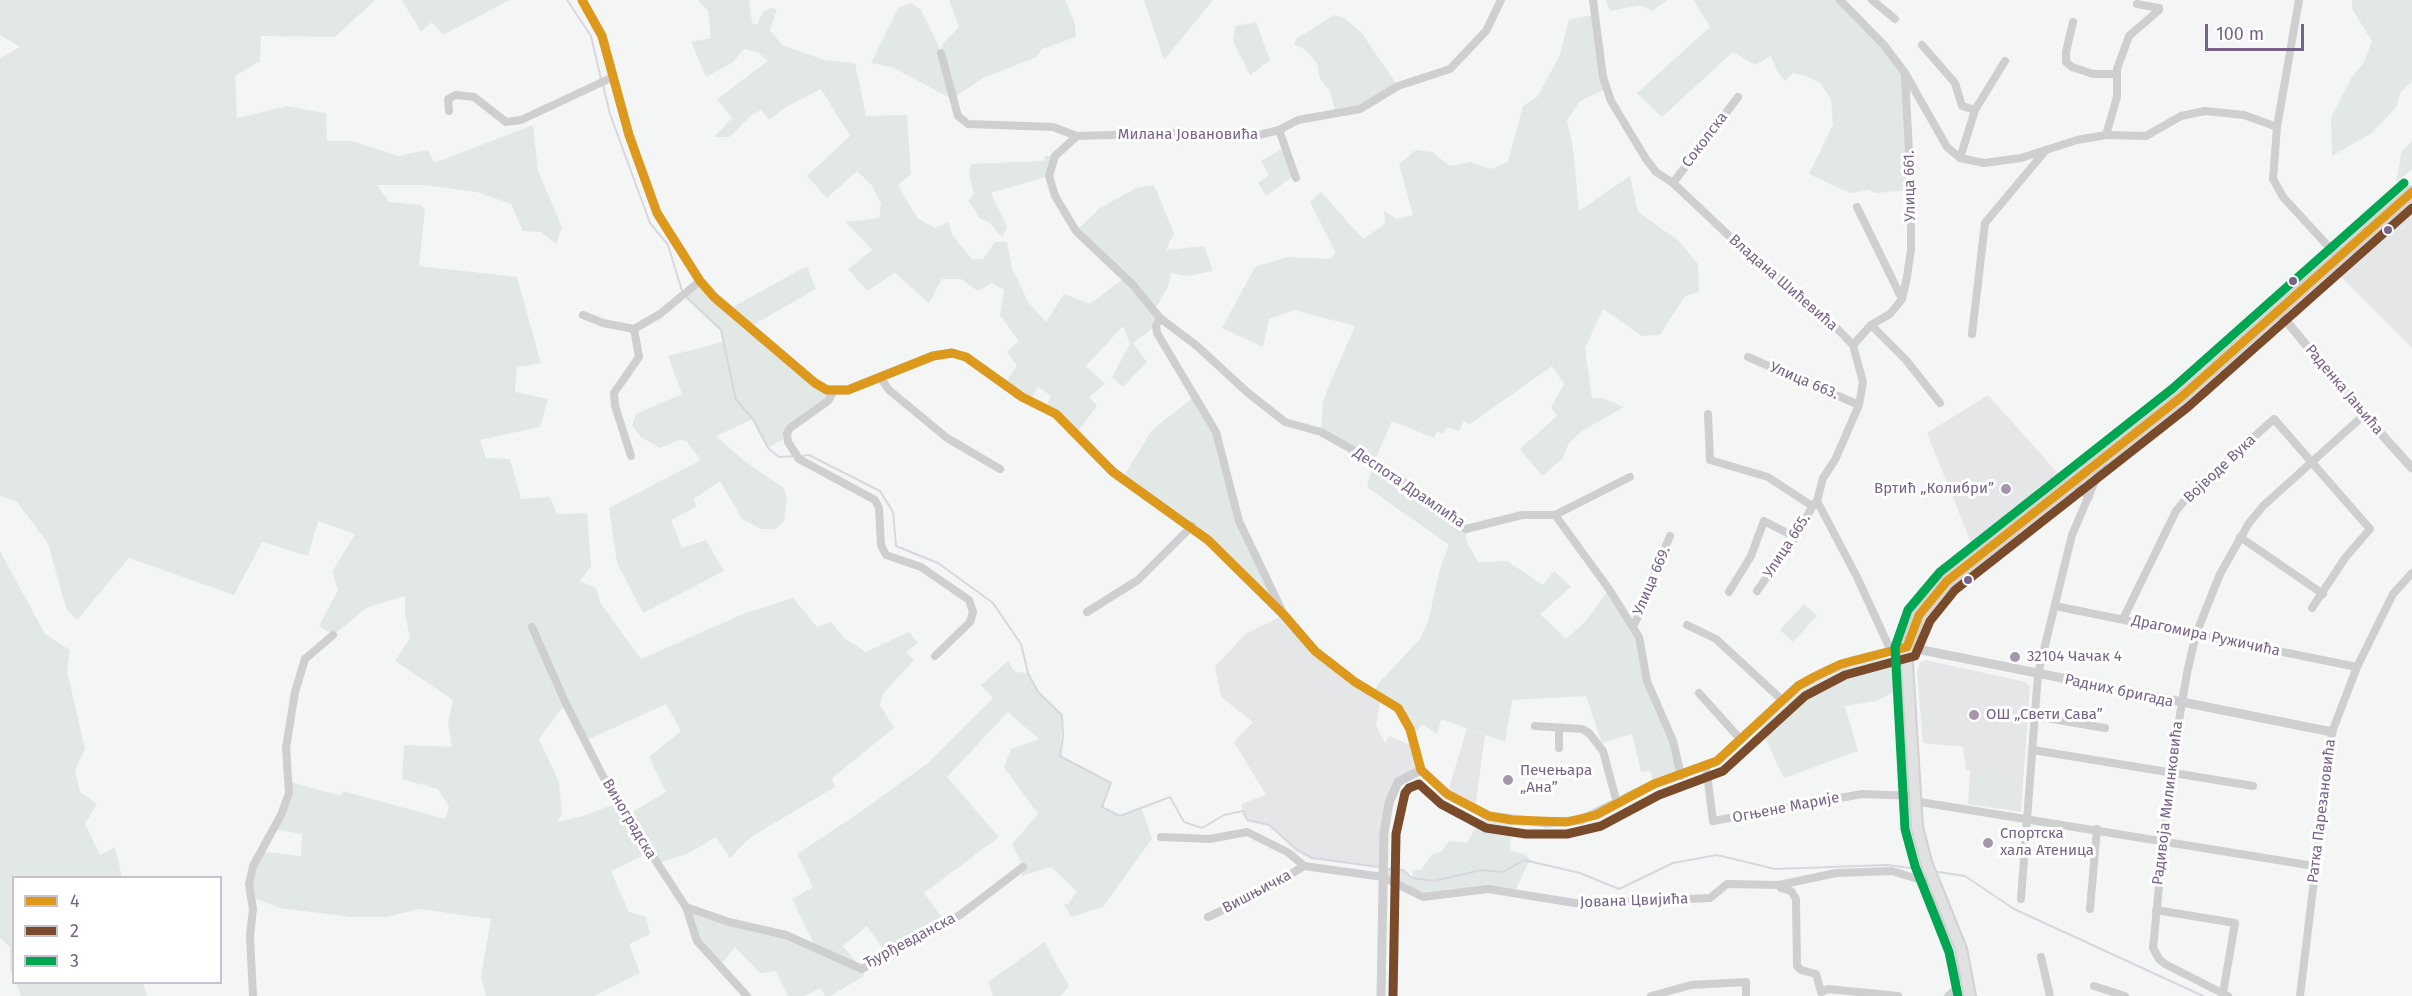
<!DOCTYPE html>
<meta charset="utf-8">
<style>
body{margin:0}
#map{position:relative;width:2412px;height:996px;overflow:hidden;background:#f4f6f5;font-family:"Fira Sans",sans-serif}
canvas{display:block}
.legend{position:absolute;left:12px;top:876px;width:210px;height:108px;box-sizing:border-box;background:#fff;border:2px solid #c9c1cf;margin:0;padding:8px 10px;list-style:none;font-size:18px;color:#776387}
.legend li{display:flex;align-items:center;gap:12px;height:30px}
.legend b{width:30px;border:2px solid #c9c1cf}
.scale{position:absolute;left:2205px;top:24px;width:99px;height:27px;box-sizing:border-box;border:3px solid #776387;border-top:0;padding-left:8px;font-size:18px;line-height:21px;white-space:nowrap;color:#776387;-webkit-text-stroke:4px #fff;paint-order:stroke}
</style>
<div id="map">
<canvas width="2412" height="996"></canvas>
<ul class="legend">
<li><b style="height:8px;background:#dd991b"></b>4</li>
<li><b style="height:8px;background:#7a4b2a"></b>2</li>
<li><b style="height:8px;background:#00a651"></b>3</li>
</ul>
<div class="scale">100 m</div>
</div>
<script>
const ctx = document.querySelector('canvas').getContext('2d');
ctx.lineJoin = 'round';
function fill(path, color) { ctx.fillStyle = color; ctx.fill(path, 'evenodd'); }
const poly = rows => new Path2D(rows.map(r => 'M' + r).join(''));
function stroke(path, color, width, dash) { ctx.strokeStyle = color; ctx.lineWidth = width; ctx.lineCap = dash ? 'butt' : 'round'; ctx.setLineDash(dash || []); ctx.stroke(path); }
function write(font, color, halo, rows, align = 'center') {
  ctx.font = font + ' "Fira Sans",sans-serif'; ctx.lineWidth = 6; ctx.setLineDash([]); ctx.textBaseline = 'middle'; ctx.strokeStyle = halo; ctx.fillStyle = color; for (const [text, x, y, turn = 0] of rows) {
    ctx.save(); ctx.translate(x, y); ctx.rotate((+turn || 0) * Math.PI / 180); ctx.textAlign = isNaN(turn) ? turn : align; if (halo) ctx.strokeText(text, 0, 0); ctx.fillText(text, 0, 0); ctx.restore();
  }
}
fill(poly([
 [2412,201,2412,348,2333,269],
 [1988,395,2064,480,1974,550,1927,433],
 [1284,615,1315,651,1381,695,1376,725,1385,743,1389,736,1416,747,1421,770,1394,787,1383,868,1312,858,1297,850,1269,825,1247,820,1241,804,1266,795,1234,742,1253,722,1221,697,1215,667,1245,634],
 [1925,660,2026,682,2030,687,2021,812,1968,804,1970,771,1966,769,1963,747,1923,743,1917,673,1920,662],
 [1467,729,1485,735,1475,810,1447,794]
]), '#e5e6e7');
fill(poly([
 [0,0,375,0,335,37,261,36,260,61,235,76,237,118,287,106,326,113,327,141,352,141,398,156,428,150,434,163,533,125,538,171,562,227,556,244,541,232,523,231,511,204,477,192,424,185,377,185,389,202,420,205,425,209,419,266,517,277,541,363,517,367,515,392,548,399,540,427,480,440,486,458,510,459,521,499,550,497,557,514,587,513,591,566,580,581,596,588,601,604,641,659,743,614,793,598,817,627,831,622,844,638,866,652,909,632,918,643,906,652,914,660,883,694,880,705,894,728,832,778,835,787,751,837,730,858,716,837,689,853,656,864,649,853,611,871,629,912,646,917,650,934,629,944,640,973,594,996,486,996,481,977,491,919,420,909,386,917,352,917,280,908,251,897,249,884,261,851,301,856,302,834,273,829,289,793,287,781,341,796,343,791,445,819,449,807,438,789,402,779,404,745,452,747,448,723,453,700,395,661,410,638,405,615,405,596,368,607,333,635,319,626,338,590,332,572,355,534,318,521,308,556,262,542,234,595,129,558,77,620,66,608,48,543,17,502,0,496,0,58,20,47,0,35],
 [565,704,585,741,666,704,681,731,649,757,666,792,626,816,618,803,583,816,557,822,562,814,559,782,539,739],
 [402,0,510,0,443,35,432,22,421,32],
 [698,0,749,0,752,23,757,25,762,13,770,8,777,9,770,30,782,45,824,60,855,63,866,116,907,115,911,174,898,185,917,218,935,228,948,222,953,236,972,259,983,259,995,242,1007,242,1012,268,1028,302,1046,322,1064,294,1090,304,1124,278,1076,231,1100,208,1136,188,1154,185,1174,233,1166,250,1204,246,1213,271,1187,276,1171,273,1168,287,1154,311,1160,318,1156,326,1133,343,1147,362,1123,387,1112,377,1130,344,1123,326,1086,366,1105,384,1089,397,1097,406,1076,434,1045,409,1051,396,1038,387,1030,401,1004,384,1017,366,1007,352,1019,341,1000,315,1004,290,992,283,978,291,961,279,942,279,929,303,895,273,867,291,848,269,872,250,846,222,879,218,881,204,873,187,857,171,827,198,807,176,850,136,821,89,786,107,769,120,761,110,750,116,730,137,714,137,732,118,717,99,768,61,759,53,744,49,732,63,706,77,691,42,711,38,708,11],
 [949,0,1065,0,1075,24,1076,37,1042,49,1037,57,985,77,952,99,892,67,871,63,899,7,912,3,921,10,941,51,943,43,959,27],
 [1144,0,1213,0,1164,60],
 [1605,0,1667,0,1652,11,1641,5,1610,11],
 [1693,0,1840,0,1905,73,1911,190,1877,193,1868,190,1850,193,1809,174,1833,125,1831,99,1820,83,1807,76,1793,73,1785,81,1777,71,1771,56,1755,65,1733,52,1662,117,1637,93,1710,27],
 [2352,0,2412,0,2412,81,2400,93,2397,106,2372,133,2332,156,2331,118,2352,77,2364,62,2372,41,2352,9],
 [1334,15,1344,18,1361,32,1398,86,1380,99,1336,113,1330,91,1320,79,1317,63,1303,48,1294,45,1296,39],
 [1595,15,1607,88,1579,102,1567,121,1573,148,1579,211,1630,176,1638,212,1679,241,1698,264,1699,292,1685,296,1660,335,1642,336,1603,309,1585,348,1592,398,1603,398,1624,407,1582,431,1569,443,1562,459,1542,476,1520,449,1557,416,1551,407,1564,384,1552,366,1470,424,1464,421,1459,431,1447,427,1443,434,1437,431,1434,438,1392,421,1374,462,1466,529,1466,541,1478,562,1507,561,1543,585,1554,571,1571,587,1540,614,1566,639,1586,621,1609,589,1633,626,1647,681,1673,741,1681,776,1654,784,1650,771,1641,772,1632,734,1602,743,1586,696,1512,700,1505,742,1441,719,1437,734,1422,724,1413,736,1408,722,1375,692,1377,685,1420,639,1428,622,1440,568,1449,545,1367,487,1374,462,1321,432,1323,402,1328,388,1355,326,1294,310,1269,319,1263,347,1222,328,1255,267,1288,257,1330,259,1336,253,1310,202,1321,192,1363,239,1385,224,1384,211,1397,219,1413,215,1399,164,1416,150,1432,152,1450,166,1471,162,1491,169,1508,162,1523,106,1537,97,1560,55,1569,19],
 [1256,22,1270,60,1250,75,1233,41,1235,26],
 [2412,141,2412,169,2396,183,2401,153],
 [1285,147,1295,175,1266,196,1258,183,1269,175,1261,161],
 [1045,156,1055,156,1049,176,991,193,1007,227,1002,237,989,222,980,219,968,200,974,194,969,173,971,164,1044,161],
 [807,266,816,289,749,327,833,392,790,428,786,438,768,448,753,419,716,436,743,460,784,488,787,500,784,522,775,529,761,529,742,519,720,481,694,499,696,507,671,520,682,548,706,540,724,571,643,613,617,563,609,508,701,460,686,441,679,440,660,448,641,437,632,426,636,414,682,394,668,356,723,342,721,330,683,294,700,281,729,309],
 [1195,396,1209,419,1239,521,1283,608,1192,526,1122,479,1152,430],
 [0,551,45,634,70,650,67,671,85,749,75,770,80,792,97,804,85,824,100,855,115,847,122,877,14,878,13,977,10,968,10,947,0,938],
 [1804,604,1817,616,1793,642,1780,630],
 [1899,656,1901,688,1877,701,1845,706,1858,751,1784,778,1760,727,1797,693,1819,678,1849,664],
 [1008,661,1015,672,1028,673,1038,692,1062,715,1060,756,1111,783,1102,807,1120,816,1142,809,1152,839,1103,907,1071,917,1064,904,1068,904,1077,891,1051,867,1022,876,1023,867,1012,844,1038,814,1004,767,1011,749,1039,739,1008,712,947,777,999,837,924,893,946,923,888,956,867,926,843,946,862,969,864,976,830,996,825,996,821,988,804,996,788,996,776,971,760,973,735,947,719,967,697,941,686,907,815,946,792,899,813,887,797,854,859,813,928,763,993,698,981,685],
 [1977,772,2017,776,2014,807,1974,803],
 [1483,814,1512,820,1510,851,1525,854,1530,860,1514,893,1488,889,1423,897,1383,877,1383,868,1403,870,1412,878,1413,870,1421,870,1432,854,1441,852,1449,841,1467,843],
 [1044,942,1069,986,1060,996,993,996,988,982],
 [16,983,143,983,147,996,21,996]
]), '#e1e8e6');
stroke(poly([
 [567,0,591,36,601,79],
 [603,85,610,114,650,223,668,245,683,294,721,330,736,400,753,419,768,448,779,457,795,456],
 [801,456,809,455,880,491,893,512,896,546,938,563,993,603,1021,644,1028,673,1038,692,1062,715,1063,737,1060,756,1111,783,1102,807,1120,816,1170,797,1184,822,1202,828,1224,815,1243,811,1247,820,1269,825,1297,850,1312,858,1379,867],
 [1388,869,1403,870,1412,878,1434,881,1481,870,1503,872,1524,860,1580,873,1619,889,1673,863,1717,855,1775,869,1887,865,1927,870],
 [1932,871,1965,876,2014,909,2203,996]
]), '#d9d6df', 2);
const secondary = poly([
 [1970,996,1961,949,1926,862,1917,827,1907,663,1907,647,1919,615,1947,581,2180,398,2412,192]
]);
stroke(secondary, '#d2d1d4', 14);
stroke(poly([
 [1593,0,1603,77,1611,101,1646,159,1656,172,1673,183,1742,248,1827,318,1853,345,1863,382,1859,405,1835,460,1823,478,1817,501,1857,577,1891,651],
 [1840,0,1884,45,1905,73,1947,147,1960,158,1984,163,2021,158,2077,140,2106,135,2146,136,2181,116,2205,111,2244,115,2277,127],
 [1872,0,1895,19],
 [2299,0,2277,127,2273,179,2283,197,2338,257],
 [2073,22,2066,52,2066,62,2072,67,2093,74,2117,74],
 [1922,45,1955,83,1962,106,1975,110],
 [941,53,958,116,968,124,1053,127,1077,136,1179,133,1255,136,1279,130,1298,120,1360,109,1398,86,1450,69,1486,31,1501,0],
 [449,111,448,99,456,95,474,97,506,122,521,120,613,77],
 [1279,130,1296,178],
 [2106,135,2117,97,2117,69,2129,36,2159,10,2159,8,2137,4],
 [1077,136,1055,156,1049,176,1055,196,1076,231,1133,285,1160,318,1197,346,1247,392,1285,422,1321,432,1374,462,1440,507,1466,529,1522,515,1555,515,1630,477],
 [1960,158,1975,110,2005,61],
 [1673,183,1738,97],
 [1857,207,1902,299],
 [583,315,603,323,634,329,660,314,700,281],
 [1160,318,1156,326,1157,333,1216,432,1239,521,1284,615],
 [1871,325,1906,360,1940,403],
 [1972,334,1985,223,2046,150],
 [1853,345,1871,325,1890,314,1902,299,1907,277,1911,249,1911,190,1905,76],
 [1748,357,1859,405],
 [881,378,889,390,947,438,1000,469],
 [833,392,828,401,790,428,787,433,788,442,799,459,875,500,879,508,881,545,886,555,921,567,969,600,973,612,970,622,935,656],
 [1708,414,1710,460,1768,477,1812,506],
 [631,456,615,406,614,393,639,357,634,329],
 [2074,483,2089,497],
 [1555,515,1609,589,1639,637,1647,681,1673,741,1681,776],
 [2240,537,2323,594],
 [1757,591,1795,537,1814,504],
 [1729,592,1751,556,1764,521,1795,537],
 [2055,606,2357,667],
 [1087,612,1138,580,1192,526],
 [2123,619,2176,511,2190,494,2274,419,2370,529,2345,558,2312,608],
 [1687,625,1716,639,1782,700],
 [1633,626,1649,596,1653,577,1670,536],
 [532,627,566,704,612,794,686,907,697,941,747,996],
 [1699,693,1741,740],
 [2035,716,2105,728],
 [1535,726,1582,729,1589,733,1603,751,1617,803],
 [1559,748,1559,728],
 [2033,750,2253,786],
 [1706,766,1713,821,1862,794,1914,796],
 [1914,801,2314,866],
 [1161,837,1210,839,1247,832,1289,853,1304,866,1383,877,1423,897,1488,889,1581,904,1710,898,1727,884,1779,885,1836,873,1892,871,1934,884],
 [1779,885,1781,888,1791,891,1796,899,1797,966,1801,970,1816,974,1821,992],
 [1937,893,1934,901,1957,979,1955,990,1948,996],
 [2021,899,2038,674,2072,535,2104,460],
 [686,907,729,922,786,935,862,969,960,915,1023,867],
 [2090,909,2097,829],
 [2156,910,2235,923,2223,993],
 [1208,917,1260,893,1304,866],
 [2041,957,2050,996],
 [2094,986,2125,996],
 [1821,992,1828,989,1898,996],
 [253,996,250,935,253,909,249,884,253,866,281,815,289,793,286,748,295,692,305,659,333,635],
 [1651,996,1691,985,1746,982,1746,996],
 [2228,996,2165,964,2159,959,2153,948,2170,774,2187,673,2196,634,2220,574,2249,523,2263,506,2364,415],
 [2300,996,2332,732,2357,667,2393,594,2412,573]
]), '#cfced0', 8);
stroke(poly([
 [582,0,602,36,629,135,657,213,700,281,714,297,815,383,827,390,848,390,933,356,952,353,966,357,1022,397,1056,414,1113,472,1208,540,1284,615,1315,651,1355,682,1398,708,1410,729,1421,770],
 [2278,311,2364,415,2412,468],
 [1421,770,1447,794,1489,816,1547,823,1581,820,1654,784,1717,761,1798,686,1828,670,1852,661,1907,647,2332,732],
 [1381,996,1384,833,1389,803,1398,782,1421,770]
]), '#cfced0', 9);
stroke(secondary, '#e1e1e2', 10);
stroke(poly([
 [582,0,602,36,629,135,657,213,700,281,714,297,815,383,827,390,848,390,933,356,952,353,966,357,1022,397,1056,414,1113,472,1208,540,1284,615,1315,651,1355,682,1398,708,1410,729,1421,770,1447,794,1489,816,1512,820,1567,822,1596,815,1654,784,1717,761,1798,686,1814,677,1841,664,1907,647,1919,615,1947,581,2180,398,2412,192]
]), '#dd991b', 9);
stroke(poly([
 [1393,996,1396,834,1405,793,1409,788,1419,784,1441,804,1486,828,1526,834,1567,834,1601,826,1659,795,1723,771,1805,696,1845,675,1915,656,1930,621,1955,590,2188,407,2412,208]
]), '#7a4b2a', 9);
stroke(poly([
 [1958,996,1949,952,1915,866,1905,829,1895,647,1908,610,1940,572,2172,389,2404,183]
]), '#00a651', 9);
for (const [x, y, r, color] of [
 [2388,230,5,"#776387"],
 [2293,281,5,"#776387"],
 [2006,489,6,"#a396ae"],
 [1968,580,5,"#776387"],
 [2015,657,6,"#a396ae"],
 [1974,715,6,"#a396ae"],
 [1508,780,6,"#a396ae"],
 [1988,843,6,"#a396ae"]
]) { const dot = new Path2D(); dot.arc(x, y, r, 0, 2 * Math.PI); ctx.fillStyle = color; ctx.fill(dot); stroke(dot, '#fff', 2); }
write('15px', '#776387', '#fff', [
 ["Милана Јовановића",1188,135],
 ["Соколска",1705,140,-53],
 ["Улица 661.",1910,186,-91],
 ["Владана Шићевића",1783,283,41],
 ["Улица 663.",1804,381,23],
 ["Раденка Јањића",2344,390,50],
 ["Војводе Вука",2220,469,-43],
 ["Деспота Драмлића",1409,488,34],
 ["Улица 665.",1787,546,-57],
 ["Улица 669.",1652,581,-67],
 ["Драгомира Ружичића",2206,636,12],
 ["Радних бригада",2119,691,12],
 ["Радивоја Милинковића",2168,803,-83],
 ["Огњене Марије",1786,808,-11],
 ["Ратка Парезановића",2322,811,-83],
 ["Виноградска",629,819,59],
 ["Вишњичка",1257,892,-28],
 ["Јована Цвијића",1634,901,-2],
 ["Ђурђевданска",910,941,-28]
]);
write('15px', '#776387', '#fff', [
 ["Вртић „Колибри”",1994,489,"right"],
 ["32104 Чачак 4",2027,657],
 ["ОШ „Свети Сава”",1986,715],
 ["Печењара",1520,771],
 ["„Ана”",1520,788],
 ["Спортска",2000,834],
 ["хала Атеница",2000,851]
], 'left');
</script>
